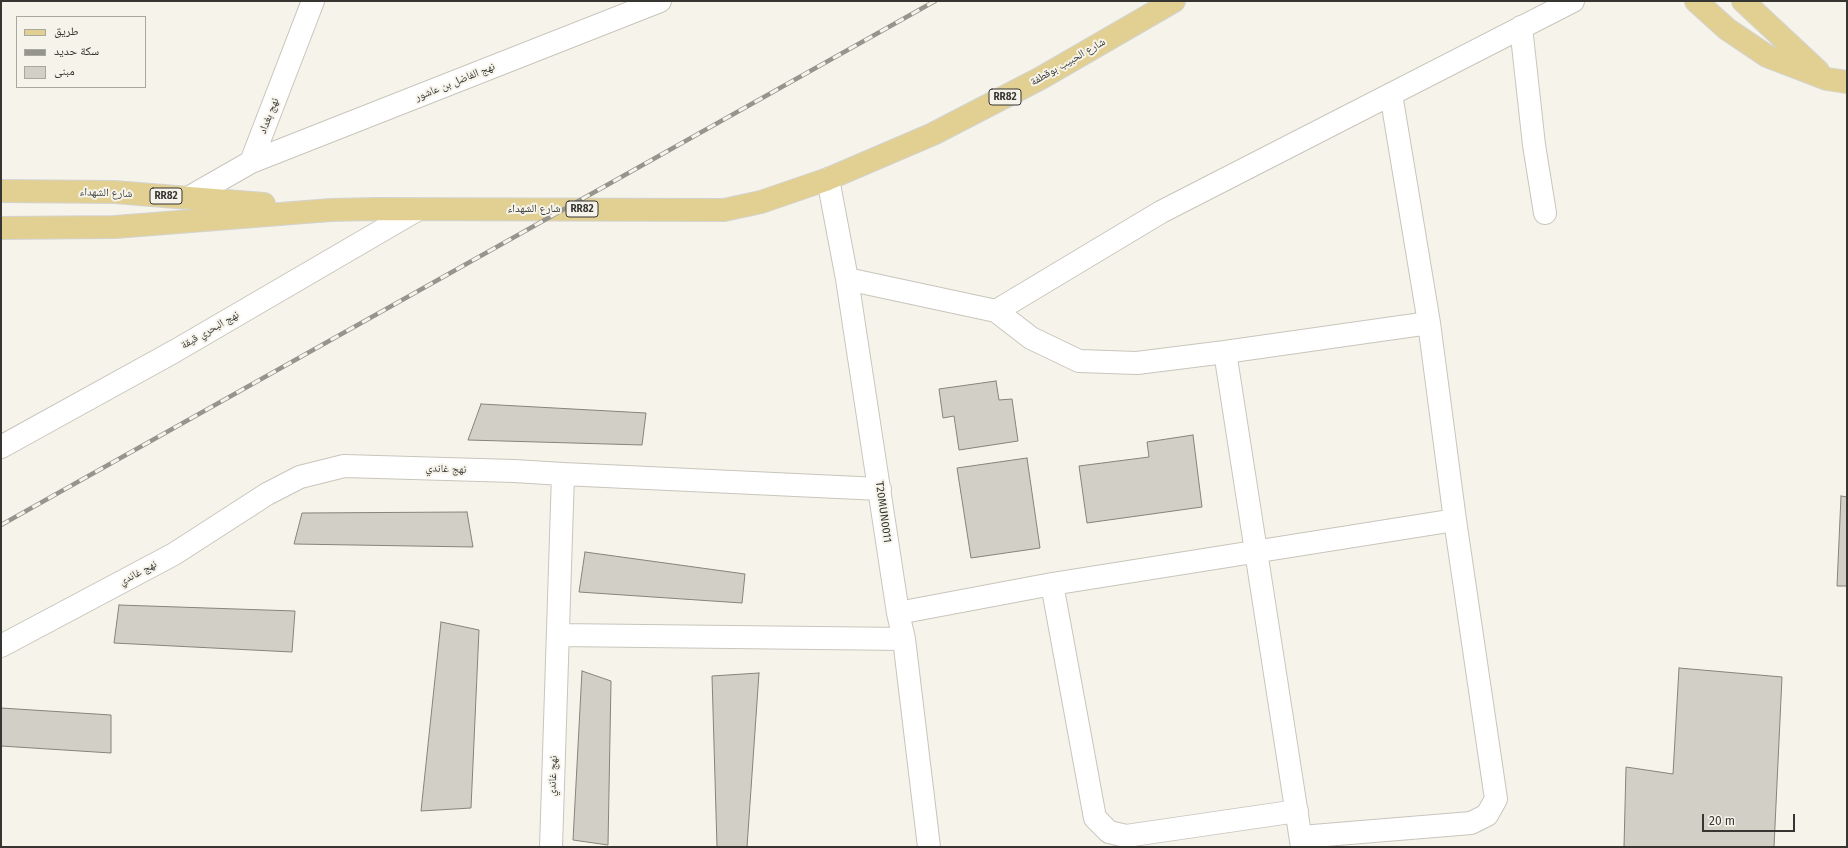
<!DOCTYPE html>
<meta charset="utf-8">
<style>
body{margin:0}
#map{position:relative;width:1848px;height:848px;overflow:hidden;background:#f6f4ea;font-family:"Fira Sans","Noto Naskh Arabic",sans-serif}
canvas{display:block}
.frame{position:absolute;inset:0;border:2px solid #363532;pointer-events:none}
.legend{position:absolute;left:16px;top:16px;width:130px;height:72px;box-sizing:border-box;background:#f6f4ea;border:1px solid #a9a8a0;margin:0;padding:5px 7px;list-style:none;font-size:12px;color:#363532}
.legend li{display:flex;align-items:center;gap:8px;height:20px}
.legend b{width:20px;border:1px solid #a9a8a0}
.scale{position:absolute;left:1702px;top:814px;width:93px;height:18px;box-sizing:border-box;border:2px solid #363532;border-top:0;padding-left:5px;font-size:12px;line-height:14px;white-space:nowrap;color:#363532;-webkit-text-stroke:3px #f6f4ea;paint-order:stroke}
</style>
<div id="map">
<canvas width="1848" height="848"></canvas>
<div class="frame"></div>
<ul class="legend">
<li><b style="height:5px;background:#e2d092"></b>طريق</li>
<li><b style="height:5px;background:#95948d"></b>سكة حديد</li>
<li><b style="height:11px;background:#d2cfc6"></b>مبنى</li>
</ul>
<div class="scale">20 m</div>
</div>
<script>
const ctx = document.querySelector('canvas').getContext('2d');
ctx.lineJoin = 'round';
function fill(path, color) { ctx.fillStyle = color; ctx.fill(path, 'evenodd'); }
const poly = rows => new Path2D(rows.map(r => 'M' + r).join(''));
function stroke(path, color, width, dash) { ctx.strokeStyle = color; ctx.lineWidth = width; ctx.lineCap = dash ? 'butt' : 'round'; ctx.setLineDash(dash || []); ctx.stroke(path); }
function write(font, color, halo, rows, align = 'center') {
  ctx.font = font + ' "Fira Sans","Noto Naskh Arabic",sans-serif'; ctx.lineWidth = 4; ctx.setLineDash([]); ctx.textBaseline = 'middle'; ctx.strokeStyle = halo; ctx.fillStyle = color; for (const [text, x, y, turn = 0] of rows) {
    ctx.save(); ctx.translate(x, y); ctx.rotate((+turn || 0) * Math.PI / 180); ctx.textAlign = isNaN(turn) ? turn : align; if (halo) ctx.strokeText(text, 0, 0); ctx.fillText(text, 0, 0); ctx.restore();
  }
}
const building = poly([
 [996,381,999,400,1012,399,1018,441,959,450,954,416,943,418,939,389,996,381],
 [481,404,646,413,642,445,468,440,481,404],
 [1193,435,1202,507,1087,523,1079,466,1149,457,1147,442,1193,435],
 [1027,458,1040,548,971,558,957,468,1027,458],
 [1841,496,1847,497,1847,586,1837,586,1841,496],
 [467,512,473,547,294,544,302,513,467,512],
 [585,552,745,574,742,603,579,592,585,552],
 [119,605,295,611,292,652,114,643,119,605],
 [441,622,479,630,471,808,421,811,441,622],
 [1679,668,1782,677,1774,847,1624,847,1626,767,1673,774,1679,668],
 [582,671,611,681,608,845,573,840,582,671],
 [759,673,747,847,717,847,712,676,759,673],
 [1,708,111,715,111,753,1,746,1,708]
]);
fill(building, '#d2cfc6');
stroke(building, '#86837b', 1);
const minor = poly([
 [1521,27,1534,145,1545,213],
 [251,162,660,1],
 [828,179,847,279,898,613,904,639,929,847],
 [188,198,251,162,313,1],
 [847,279,996,311,1161,212,1573,1],
 [996,311,1031,338,1079,361,1137,363,1225,352],
 [1,447,175,351,417,210],
 [563,474,880,489],
 [1052,584,1095,818,1109,832,1126,836,1297,811],
 [898,613,1052,584,1455,520],
 [558,635,904,639],
 [1,646,174,554,267,494,300,477,344,466,514,471,563,474,551,847],
 [1301,837,1471,823,1487,815,1496,799,1455,520,1429,323,1391,94],
 [1302,847,1225,352,1429,323]
]);
const major = poly([
 [1696,1,1727,29,1767,56,1827,79,1847,82],
 [1743,1,1818,71],
 [1,191,114,192,264,204],
 [1,228,115,227,331,210,375,209,724,210,761,202,828,179,933,134,1041,78,1174,1]
]);
stroke(minor, '#c8c5bc', 24);
stroke(major, '#d3d3d2', 24);
stroke(minor, '#fff', 22);
stroke(major, '#e2d092', 22);
const rail = poly([
 [1,525,935,1]
]);
stroke(rail, '#95948d', 4.5);
stroke(rail, '#f6f4ea', 3, [9]);
for (const [x, y, w] of [
 [1005,97,32],
 [166,196,32],
 [582,209,32]
]) { const box = new Path2D(); box.roundRect(x - w / 2, y - 8, w, 16, 3); ctx.fillStyle = '#f6f4ea'; ctx.fill(box); stroke(box, '#363532', 1); }
write('bold 10px', '#363532', null, [
 ["RR82",1005,97],
 ["RR82",166,196],
 ["RR82",582,209]
]);
write('11px', '#363532', '#f6f4ea', [
 ["شارع الحبيب بوقطفة",1068,62,-30],
 ["نهج الفاضل بن عاشور",455,82,-22],
 ["نهج بغداد",269,116,-69],
 ["شارع الشهداء",106,193,2],
 ["شارع الشهداء",534,209],
 ["نهج البحري قيقة",210,330,-30],
 ["نهج غاندي",446,469,2],
 ["T20MUN0011",883,512,82],
 ["نهج غاندي",138,573,-28],
 ["نهج غاندي",553,776,-88]
]);
</script>
